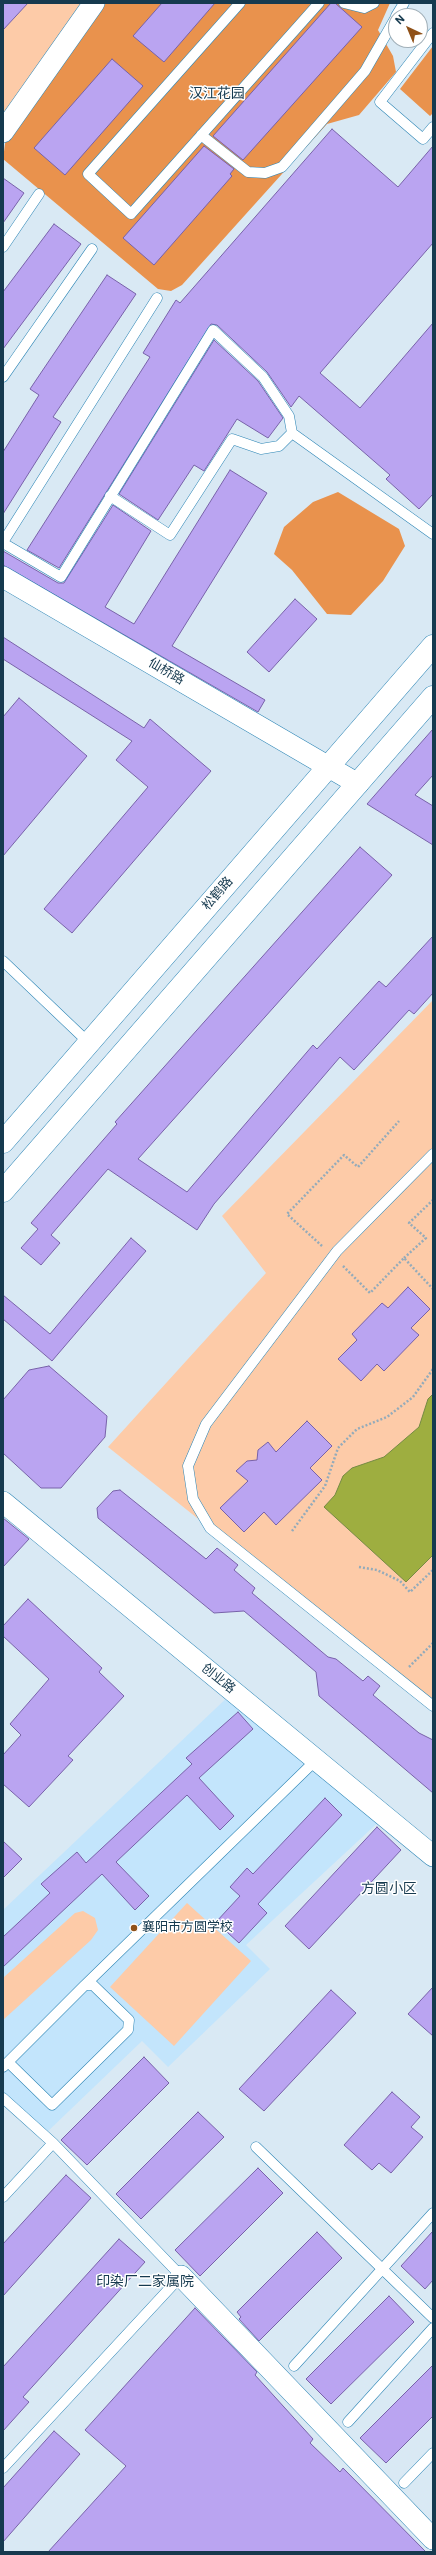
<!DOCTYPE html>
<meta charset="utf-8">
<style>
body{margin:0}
#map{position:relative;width:436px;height:2555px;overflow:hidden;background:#d9e9f4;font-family:Roboto,sans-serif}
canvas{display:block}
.frame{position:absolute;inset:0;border:4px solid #163a4f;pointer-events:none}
.north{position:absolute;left:388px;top:8px;width:40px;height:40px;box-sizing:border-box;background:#fff;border:1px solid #a2b0b9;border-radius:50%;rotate:316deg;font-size:11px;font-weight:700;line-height:16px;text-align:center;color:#163a4f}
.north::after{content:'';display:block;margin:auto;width:14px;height:18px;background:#905118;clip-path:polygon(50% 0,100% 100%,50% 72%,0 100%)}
</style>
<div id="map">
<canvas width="436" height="2555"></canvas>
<div class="frame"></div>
<div class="north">N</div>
</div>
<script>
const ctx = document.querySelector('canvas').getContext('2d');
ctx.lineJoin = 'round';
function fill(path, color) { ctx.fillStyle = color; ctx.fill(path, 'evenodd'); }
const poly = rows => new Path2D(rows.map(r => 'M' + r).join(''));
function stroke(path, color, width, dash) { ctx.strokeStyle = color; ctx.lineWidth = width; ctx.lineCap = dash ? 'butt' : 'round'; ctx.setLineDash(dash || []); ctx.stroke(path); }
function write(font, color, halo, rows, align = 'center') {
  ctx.font = font + ' Roboto,"Noto Sans SC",sans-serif'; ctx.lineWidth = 3; ctx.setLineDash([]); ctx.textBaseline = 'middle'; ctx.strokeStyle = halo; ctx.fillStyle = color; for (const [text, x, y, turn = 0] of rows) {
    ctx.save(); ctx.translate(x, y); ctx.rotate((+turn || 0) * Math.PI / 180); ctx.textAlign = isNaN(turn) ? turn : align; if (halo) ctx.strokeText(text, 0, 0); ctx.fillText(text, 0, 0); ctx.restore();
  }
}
fill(poly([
 [233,1692,385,1816,246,1945,270,1969,168,2067,142,2041,44,2135,3,2098,3,1910]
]), '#c3e5fc');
fill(poly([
 [3,3,94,3,3,115],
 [433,1000,433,1706,108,1447,266,1273,222,1216],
 [187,1903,251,1961,174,2046,110,1987],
 [83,1911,95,1918,98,1930,91,1940,3,2020,3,1978,75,1913]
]), '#fdcba8');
fill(poly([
 [106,3,390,3,378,30,393,56,396,72,359,115,327,124,182,285,171,291,158,289,3,159,6,137],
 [433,46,433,113,430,116,400,89],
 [338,492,399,529,405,546,383,581,351,615,327,614,292,570,274,554,284,527,313,502]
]), '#e9924d');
const water = poly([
 [433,1394,433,1555,406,1582,324,1507,335,1495,343,1476,352,1468,384,1457,419,1427,428,1399,433,1394]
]);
fill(water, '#9eae40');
stroke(water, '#758b44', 1);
const building = poly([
 [3,3,28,3,3,30,3,3],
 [162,3,215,3,164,62,133,36,162,3],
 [331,3,335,3,362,27,243,160,213,136,331,3],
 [112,59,143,86,65,175,34,148,112,59],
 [332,129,398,187,433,146,433,243,320,373,360,408,433,323,433,494,419,509,386,479,390,475,299,396,291,407,267,372,217,325,211,324,59,568,27,550,150,357,143,353,176,300,180,303,332,129],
 [204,146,234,169,230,174,232,176,154,265,123,238,204,146],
 [3,178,24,193,3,223,3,178],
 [54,224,81,244,3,349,3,292,54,224],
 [107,275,136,294,53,417,61,422,3,514,3,452,39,395,30,389,107,275],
 [214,340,258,381,283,418,268,438,237,419,204,471,194,465,158,520,119,494,214,340],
 [230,470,267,493,172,646,265,700,258,712,3,565,3,551,58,583,64,583,113,505,151,531,105,607,134,624,230,470],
 [295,599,317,619,269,672,247,652,295,599],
 [3,637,144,728,150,719,211,771,72,933,44,909,148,787,116,760,132,741,3,659,3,637],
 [19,698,87,756,3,856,3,717,19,698],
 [433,729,433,775,415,795,433,806,433,845,367,804,433,729],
 [360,847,392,875,138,1159,187,1192,313,1045,317,1049,379,981,386,987,433,936,433,993,414,1014,409,1010,354,1070,340,1057,214,1204,197,1230,108,1169,51,1235,60,1243,41,1265,21,1248,38,1229,31,1223,117,1124,115,1122,360,847],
 [131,1238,146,1251,52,1361,3,1319,3,1295,50,1334,131,1238],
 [408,1287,430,1309,411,1328,419,1335,384,1371,377,1364,361,1381,338,1359,357,1340,352,1334,382,1303,388,1308,408,1287],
 [49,1366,107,1416,105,1437,61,1488,41,1488,3,1453,3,1400,29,1370,49,1366],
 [307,1421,332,1446,310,1468,322,1480,276,1525,264,1512,244,1532,220,1508,248,1481,236,1471,247,1461,257,1460,258,1450,268,1442,276,1452,307,1421],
 [120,1490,206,1559,217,1548,238,1565,234,1570,255,1588,252,1593,328,1657,336,1659,363,1681,368,1676,380,1686,373,1695,419,1733,433,1740,433,1793,319,1696,316,1672,244,1611,214,1613,98,1518,97,1508,113,1491,120,1490],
 [3,1518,29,1539,3,1567,3,1518],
 [28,1599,102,1668,99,1672,124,1696,68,1756,73,1760,29,1807,3,1784,3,1755,21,1735,10,1724,49,1679,3,1636,3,1626,28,1599],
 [238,1712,253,1729,199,1778,234,1816,220,1830,187,1795,116,1862,149,1896,135,1910,102,1874,3,1967,3,1937,50,1893,41,1884,77,1852,86,1863,192,1764,186,1758,238,1712],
 [325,1798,342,1815,258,1904,267,1913,239,1943,216,1922,240,1896,230,1887,247,1868,253,1874,325,1798],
 [377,1827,401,1850,309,1949,285,1926,377,1827],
 [3,1841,22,1859,3,1878,3,1841],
 [433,1987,433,2036,408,2014,433,1987],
 [331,1990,356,2013,264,2111,239,2089,331,1990],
 [144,2057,169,2083,87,2165,61,2140,144,2057],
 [392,2092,420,2117,411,2127,423,2137,391,2173,379,2163,372,2170,344,2145,392,2092],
 [198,2112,224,2137,141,2219,116,2194,198,2112],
 [258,2168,283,2193,200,2276,175,2250,258,2168],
 [66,2175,91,2198,3,2296,3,2244,66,2175],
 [433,2231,433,2280,425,2289,401,2266,433,2231],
 [317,2232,342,2258,259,2341,239,2319,241,2317,237,2312,317,2232],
 [119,2239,145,2262,23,2397,29,2402,3,2431,3,2367,119,2239],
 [389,2296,414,2322,331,2404,306,2379,389,2296],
 [195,2308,257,2372,255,2375,313,2439,310,2443,340,2472,343,2468,426,2552,48,2552,126,2466,85,2430,195,2308],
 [433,2365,433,2416,386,2463,360,2438,433,2365],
 [54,2431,80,2454,3,2542,3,2488,54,2431]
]);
fill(building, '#baa4f1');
stroke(building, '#7862a9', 1);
const service = poly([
 [240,3,88,174,131,214,319,3],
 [344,3,364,8,374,3],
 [396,16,404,3],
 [433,33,380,102,423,139,433,127],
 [201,135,248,172,265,173,282,167,365,71,396,17],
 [3,247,39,194],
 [3,377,92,249],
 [110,496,170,535,232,439,261,449,279,446,292,433],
 [3,542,157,298],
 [3,543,61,577,213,330,263,377,289,416,292,433,433,534],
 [3,961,89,1043],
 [433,1154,337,1251,206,1424,188,1466,193,1499,210,1528,433,1706],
 [85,1985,316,1760],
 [3,2067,85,1985,93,1985,129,2020,128,2030,52,2105,8,2062],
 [3,2098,53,2143,181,2276,3,2468],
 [256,2147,433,2318],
 [3,2197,53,2143],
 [294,2366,433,2213],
 [348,2422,433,2328],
 [404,2483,433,2453]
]);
const minor = poly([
 [3,132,94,3],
 [3,577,358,784],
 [3,1502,433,1856],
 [181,2276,433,2539]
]);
const secondary = poly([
 [3,1142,433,646],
 [3,1191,433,697]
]);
stroke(service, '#2c85b5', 11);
stroke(minor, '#2c85b5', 22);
stroke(secondary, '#2c85b5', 23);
stroke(poly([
 [322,1246,287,1214,344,1155,358,1167,399,1121],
 [404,1258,426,1238,409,1223,433,1200],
 [343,1266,370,1293,404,1258,433,1289],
 [292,1531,325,1486,338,1448,357,1429,387,1417,413,1397,433,1369],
 [359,1567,377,1570,400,1581,410,1592,433,1570],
 [409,1667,433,1643]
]), '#94abba', 2.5, [2, 2]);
stroke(service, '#fff', 10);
stroke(minor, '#fff', 21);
stroke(secondary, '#fff', 22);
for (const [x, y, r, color] of [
 [134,1928,4,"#905118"]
]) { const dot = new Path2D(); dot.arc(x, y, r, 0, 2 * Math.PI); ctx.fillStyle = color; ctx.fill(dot); stroke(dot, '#fff', 1.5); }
write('13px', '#163a4f', '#fff', [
 ["仙桥路",166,672,30],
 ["松鹤路",218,894,-49],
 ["创业路",218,1679,39]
]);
write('13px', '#163a4f', '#fff', [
 ["襄阳市方圆学校",142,1928]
], 'left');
write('14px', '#163a4f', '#fff', [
 ["汉江花园",217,94],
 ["方圆小区",389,1889],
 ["印染厂二家属院",145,2282]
]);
</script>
